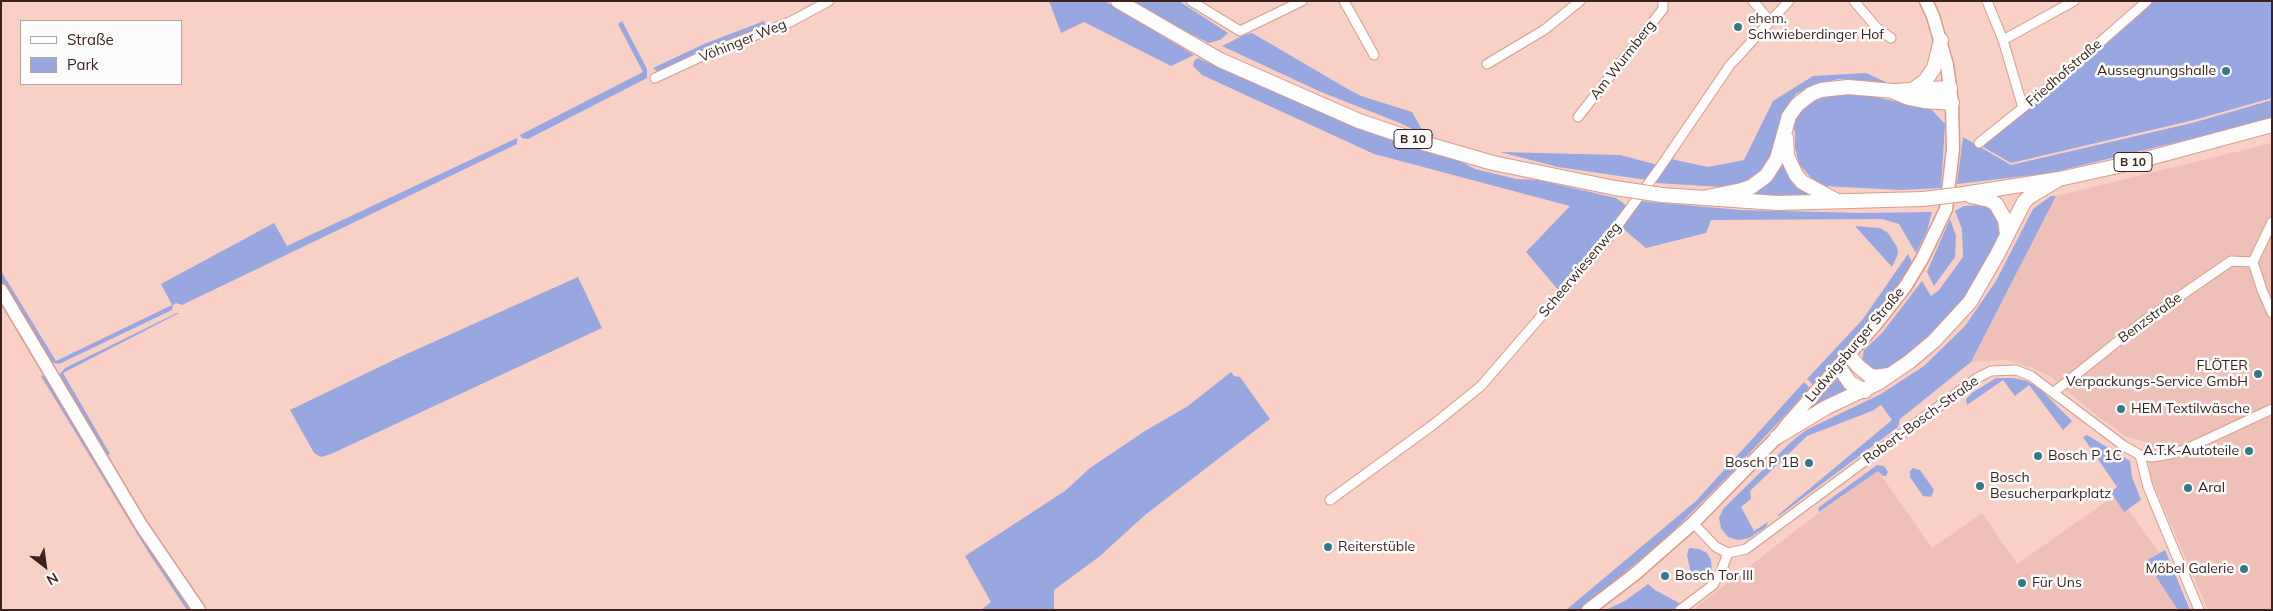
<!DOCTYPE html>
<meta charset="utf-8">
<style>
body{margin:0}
#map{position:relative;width:2273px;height:611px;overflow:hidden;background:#f9d0c6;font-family:Mulish,sans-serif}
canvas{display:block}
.frame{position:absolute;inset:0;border:2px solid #3d231e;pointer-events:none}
.legend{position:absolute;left:20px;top:20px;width:162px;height:65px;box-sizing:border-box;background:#fcfcfc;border:1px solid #b0a5a3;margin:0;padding:6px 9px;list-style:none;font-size:15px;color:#3d231e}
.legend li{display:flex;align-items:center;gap:10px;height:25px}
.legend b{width:25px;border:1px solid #b0a5a3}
.north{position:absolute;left:20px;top:541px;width:50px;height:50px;-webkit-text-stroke:4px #fcfcfc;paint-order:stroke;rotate:150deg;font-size:14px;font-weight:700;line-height:20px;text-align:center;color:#3d231e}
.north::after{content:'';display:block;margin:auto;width:18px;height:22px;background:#3d231e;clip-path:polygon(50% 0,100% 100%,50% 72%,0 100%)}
</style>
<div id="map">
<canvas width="2273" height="611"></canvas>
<div class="frame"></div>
<ul class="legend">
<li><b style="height:6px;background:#fff"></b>Straße</li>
<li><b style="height:14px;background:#98a7e0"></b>Park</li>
</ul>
<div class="north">N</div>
</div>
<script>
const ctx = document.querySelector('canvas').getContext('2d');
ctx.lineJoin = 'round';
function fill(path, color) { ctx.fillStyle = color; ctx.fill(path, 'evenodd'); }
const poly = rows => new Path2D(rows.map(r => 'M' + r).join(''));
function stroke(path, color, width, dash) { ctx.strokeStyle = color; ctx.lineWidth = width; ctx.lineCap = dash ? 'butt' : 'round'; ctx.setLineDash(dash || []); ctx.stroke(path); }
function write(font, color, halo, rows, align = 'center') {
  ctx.font = font + ' Mulish,sans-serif'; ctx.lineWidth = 5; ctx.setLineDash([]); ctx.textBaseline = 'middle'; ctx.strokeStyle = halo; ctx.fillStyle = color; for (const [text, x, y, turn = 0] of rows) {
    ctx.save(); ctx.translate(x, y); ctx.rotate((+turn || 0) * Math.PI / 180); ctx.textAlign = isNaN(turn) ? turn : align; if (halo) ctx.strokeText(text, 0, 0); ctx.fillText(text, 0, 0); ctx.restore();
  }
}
fill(poly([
 [2272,143,2272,610,2208,610,2150,476,2149,443,2125,436,2090,410,2050,376,2033,368,2006,360,1971,362,2056,196],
 [1878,471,1932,548,1982,513,2017,564,2117,494,2161,555,2187,610,1693,610,1808,521]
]), '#efc0b7');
fill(poly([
 [1049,1,1105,1,1194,55,1171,66,1084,22,1061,33],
 [1129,1,1179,1,1228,33,1220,40,1209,43,1191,34,1190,35],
 [2148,1,2272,1,2272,98,2194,120,2011,163,1978,144],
 [622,21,647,69,647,78,528,139,522,138,520,135,643,72,618,24],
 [764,21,767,28,659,73,653,68,704,44],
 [1252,33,1346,88,1361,96,1412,112,1421,128,1431,131,1434,135,1431,138,1424,135,1400,123,1321,92,1222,46,1244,35],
 [1198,58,1313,109,1456,159,1475,169,1516,179,1538,180,1616,198,1627,206,1603,238,1559,291,1526,252,1570,206,1374,154,1202,75,1193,66,1194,61],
 [1866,73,1888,83,1839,79,1813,85,1796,94,1786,108,1780,121,1774,149,1767,163,1751,180,1723,187,1656,183,1671,159,1708,167,1744,160,1773,101,1813,76],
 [1859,93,1932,110,1945,124,1941,188,1901,190,1824,186,1812,179,1799,164,1795,148,1795,131,1791,128,1797,115,1812,100,1829,94],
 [2272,100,2272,119,2050,173,1957,184,1963,137,2011,165,2192,123],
 [517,138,517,144,182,305,176,303,173,305,172,310,59,364,51,362,1,281,1,271,56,361,172,305,161,284,274,223,287,246],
 [1500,152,1620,155,1658,165,1647,180,1558,167],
 [1782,160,1810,195,1803,197,1751,196,1748,194],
 [2051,196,2056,196,1971,362,1900,419,1898,427,1779,516,1778,515,1892,420,1881,405,1872,411,1807,436,1750,491,1751,499,1741,507,1754,531,1768,522,1766,527,1749,538,1738,540,1728,537,1721,528,1719,518,1723,509,1790,443,1806,430,1881,394,1924,366,1965,326,1996,281,2033,209],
 [1640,201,1740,210,1864,213,1932,212,1927,231,1916,253,1899,224,1882,219,1711,220,1706,233,1646,248,1621,227],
 [1981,205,1991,208,1998,214,2000,234,1980,274,1955,311,1913,352,1880,374,1867,369,1862,360,1864,350,1882,333,1922,281,1931,296,1939,290,1963,257,1962,229,1955,211,1964,206],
 [1950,219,1956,236,1955,257,1934,286,1927,272],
 [1855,226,1880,228,1888,233,1897,247,1898,254,1892,267],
 [1908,254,1913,264,1887,304,1813,385,1807,379,1863,319],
 [578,277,602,328,331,454,321,457,314,453,290,410,400,357],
 [177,313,179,313,63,373,110,454,106,456,60,378,60,374,65,368],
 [1839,367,1857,388,1788,423],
 [1231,372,1234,376,1240,377,1270,419,1145,515,1100,556,1054,590,1054,610,981,610,991,602,965,556,1065,491,1090,468,1145,431,1188,406],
 [45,375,193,610,187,610,147,550,41,376],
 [1996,378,2013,378,2027,381,2041,390,2072,421,2063,430,2029,385,2015,396,2003,380,1967,405,1966,399,1972,393],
 [1804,382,1810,388,1732,472,1667,537,1580,610,1566,610,1696,501],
 [2087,435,2130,461,2132,477,2141,500,2124,512,2111,492,2117,487,2083,437],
 [1877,465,1884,466,1888,472,1886,476,1883,476,1878,471,1819,512,1818,508],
 [1913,468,1920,470,1934,490,1931,497,1923,496,1910,477,1910,471],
 [1689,548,1699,549,1707,553,1711,560,1712,574,1705,582,1695,581,1692,578,1687,555],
 [2165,550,2190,610,2178,610,2146,561],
 [1648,584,1655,590,1681,604,1674,610,1605,610,1625,601]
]), '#98a7e0');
const street = poly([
 [1191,1,1240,31,1302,1],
 [1344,1,1374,55],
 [1753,1,1770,21],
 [1854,1,1877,28,1891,38],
 [1987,1,2003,40,2023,108],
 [2003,40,2074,1],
 [1487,64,1544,30,1580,1],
 [655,78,711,52,790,22,829,1],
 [1578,117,1663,9,1663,1],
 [1979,143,2056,81,2147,1],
 [2272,222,2253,262,2262,290,2272,313],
 [2054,392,2141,323,2231,261,2253,262],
 [2140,455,2148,487,2199,610],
 [1330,500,1434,424,1481,386,1607,240,1659,169,1730,65,1789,1],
 [1693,523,1716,547,1728,553,1746,549,1977,378,1991,371,2016,370,2031,376,2124,446,2140,455,2152,457,2170,454,2184,450,2272,409],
 [1680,610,1713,585,1722,569,1728,553]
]);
const secondary = poly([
 [1,290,141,525,199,610],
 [1588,610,1635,574,1693,523,1777,437,1788,423,1875,325,1905,287,1922,259,1946,209,1953,149,1952,103,1947,65,1933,16,1926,1]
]);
const primary = poly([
 [1118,1,1220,60,1359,121,1427,144,1493,163,1615,188],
 [1914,89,1925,81,1934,68,1941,40],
 [1894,92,1909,98,1924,101,1952,103],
 [1786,138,1787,156,1796,175,1802,182,1835,200],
 [1964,194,2059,179,2127,164,2272,125],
 [1662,195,1777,203,1923,199],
 [1971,196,1989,200,1996,204,2005,220,2007,234],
 [1702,198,1742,190,1751,187,1766,176,1777,159,1789,116,1797,105,1811,94,1821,90,1848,87,1894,91,1950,88],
 [1849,355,1858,366,1869,375,1875,377,1889,375],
 [1839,367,1850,383,1865,391],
 [1777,437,1827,407,1878,383,1909,362,1934,341,1970,302,1997,255,2024,202,2029,197,2059,179]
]);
stroke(street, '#dc9b8c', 11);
stroke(secondary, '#dc9b8c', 15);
stroke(primary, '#dc9b8c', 16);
stroke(street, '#fff', 9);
stroke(secondary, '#fff', 12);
stroke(primary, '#fff', 14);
const primaryBridge = poly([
 [1615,188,1662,195],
 [1923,199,1964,194]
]);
stroke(primaryBridge, '#dc9b8c', 16, []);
stroke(primaryBridge, '#fff', 14);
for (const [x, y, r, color] of [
 [1738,27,5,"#347987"],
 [2226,71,5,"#347987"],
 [2258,374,5,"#347987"],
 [2121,409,5,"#347987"],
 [2249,451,5,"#347987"],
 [2038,456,5,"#347987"],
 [1809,463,5,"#347987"],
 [1980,486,5,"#347987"],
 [2188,488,5,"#347987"],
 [1328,547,5,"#347987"],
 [2244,569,5,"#347987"],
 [1665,576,5,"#347987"],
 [2022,583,5,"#347987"]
]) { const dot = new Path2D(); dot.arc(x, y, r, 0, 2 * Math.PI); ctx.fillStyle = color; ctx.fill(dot); stroke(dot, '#fcfcfc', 2); }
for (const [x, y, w] of [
 [1413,139,38],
 [2133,162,38]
]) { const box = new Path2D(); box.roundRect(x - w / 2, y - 9.5, w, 19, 4); ctx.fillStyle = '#fcfcfc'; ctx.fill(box); stroke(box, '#3d231e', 1); }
write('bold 12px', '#3d231e', null, [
 ["B 10",1413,139],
 ["B 10",2133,162]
]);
write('14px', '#3d231e', '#fcfcfc', [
 ["ehem.",1748,19],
 ["Schwieberdinger Hof",1748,35],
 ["Aussegnungshalle",2216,71,"right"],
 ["FLÖTER",2248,366,"right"],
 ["Verpackungs-Service GmbH",2248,382,"right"],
 ["HEM Textilwäsche",2131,409],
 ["A.T.K-Autoteile",2239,451,"right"],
 ["Bosch P 1C",2048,456],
 ["Bosch P 1B",1799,463,"right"],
 ["Bosch",1990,478],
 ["Besucherparkplatz",1990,494],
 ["Aral",2198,488],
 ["Reiterstüble",1338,547],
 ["Möbel Galerie",2234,569,"right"],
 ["Bosch Tor III",1675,576],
 ["Für Uns",2032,583]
], 'left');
write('14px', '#3d231e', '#fcfcfc', [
 ["Vöhinger Weg",743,41,-22],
 ["Am Wurmberg",1623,60,-52],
 ["Friedhofstraße",2064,73,-41],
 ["Scheerwiesenweg",1580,270,-50],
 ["Benzstraße",2150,318,-36],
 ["Ludwigsburger Straße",1855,345,-50],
 ["Robert-Bosch-Straße",1921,420,-36]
]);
</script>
